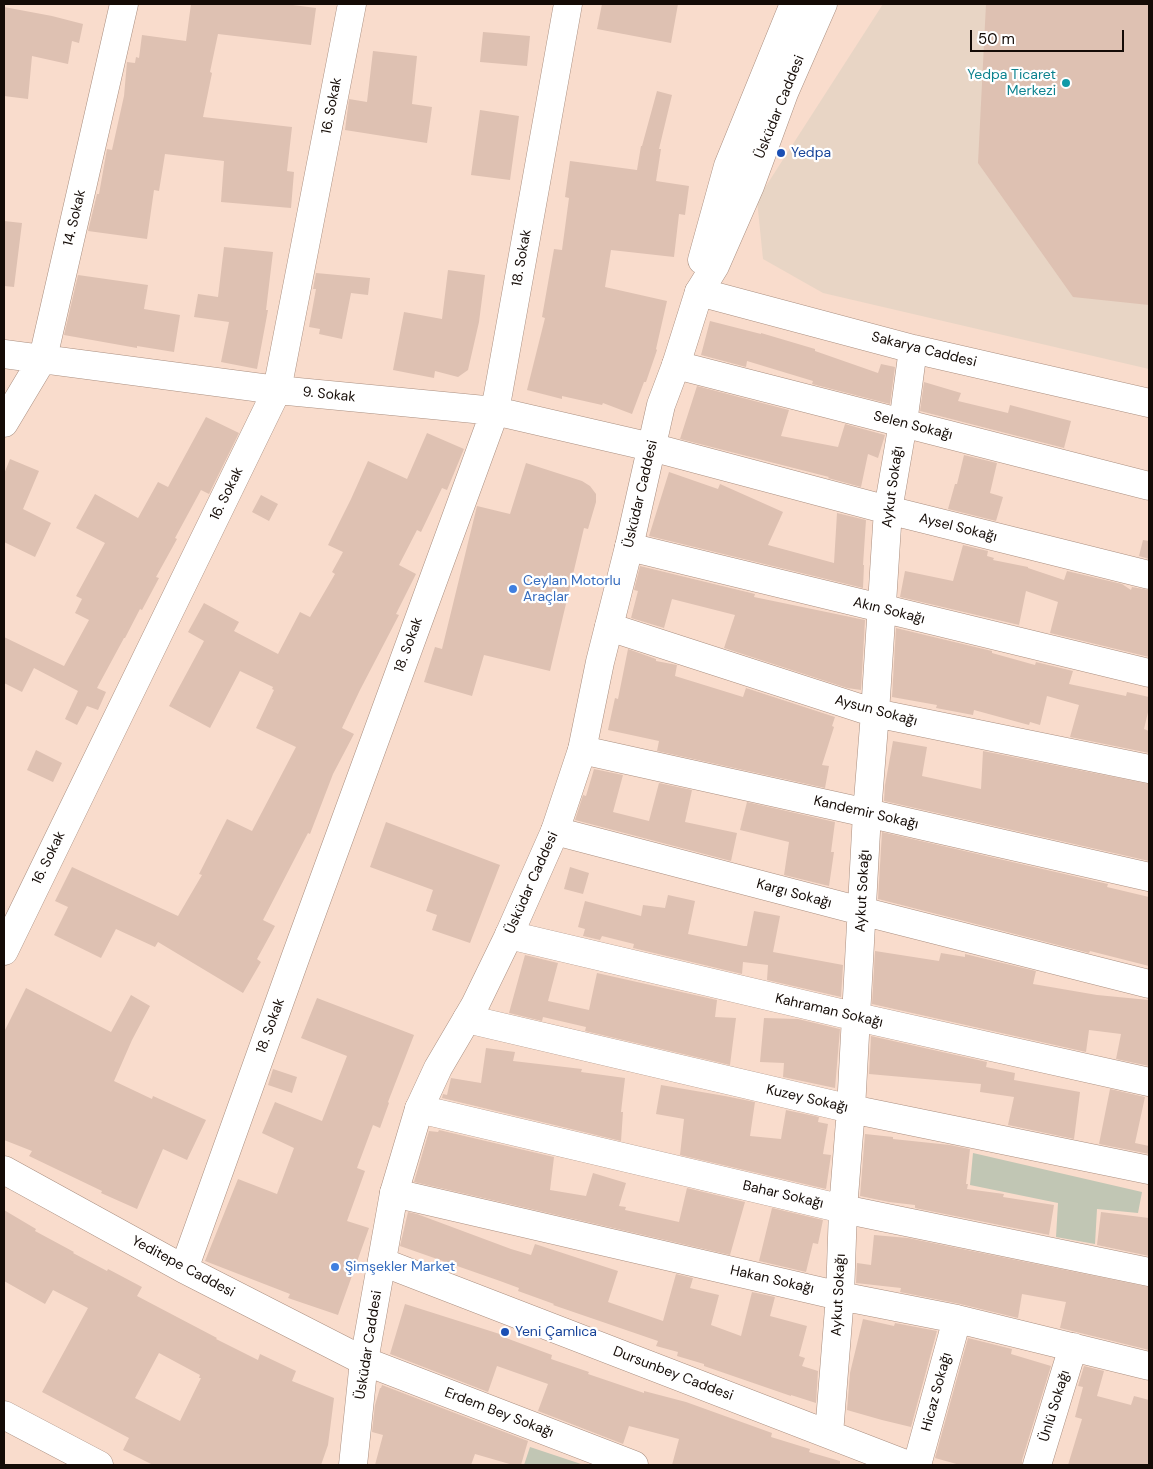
<!DOCTYPE html>
<meta charset="utf-8">
<style>
body{margin:0}
#map{position:relative;width:1153px;height:1469px;overflow:hidden;background:#f9dccc;font-family:"DM Sans",sans-serif}
canvas{display:block}
.frame{position:absolute;inset:0;border:5px solid #140b06;pointer-events:none}
.scale{position:absolute;left:970px;top:30px;width:154px;height:22px;box-sizing:border-box;border:2px solid #140b06;border-top:0;padding-left:6px;font-size:15px;line-height:18px;white-space:nowrap;color:#140b06;-webkit-text-stroke:4px #fff;paint-order:stroke}
</style>
<div id="map">
<canvas width="1153" height="1469"></canvas>
<div class="frame"></div>
<div class="scale">50 m</div>
</div>
<script>
const ctx = document.querySelector('canvas').getContext('2d');
ctx.lineJoin = 'round';
function fill(path, color) { ctx.fillStyle = color; ctx.fill(path, 'evenodd'); }
const poly = rows => new Path2D(rows.map(r => 'M' + r).join(''));
function stroke(path, color, width, dash) { ctx.strokeStyle = color; ctx.lineWidth = width; ctx.lineCap = dash ? 'butt' : 'round'; ctx.setLineDash(dash || []); ctx.stroke(path); }
function write(font, color, halo, rows, align = 'center') {
  ctx.font = font + ' "DM Sans",sans-serif'; ctx.lineWidth = 4.5; ctx.setLineDash([]); ctx.textBaseline = 'middle'; ctx.strokeStyle = halo; ctx.fillStyle = color; for (const [text, x, y, turn = 0] of rows) {
    ctx.save(); ctx.translate(x, y); ctx.rotate((+turn || 0) * Math.PI / 180); ctx.textAlign = isNaN(turn) ? turn : align; if (halo) ctx.strokeText(text, 0, 0); ctx.fillText(text, 0, 0); ctx.restore();
  }
}
fill(poly([
 [883,4,1149,4,1149,369,823,293,763,259,757,200]
]), '#e8d5c5');
fill(poly([
 [973,1153,1142,1192,1138,1213,1097,1209,1095,1244,1056,1237,1058,1203,970,1185],
 [530,1447,584,1465,524,1465]
]), '#c1c6b4');
fill(poly([
 [191,4,285,4,316,8,311,45,218,34,210,72,212,73,203,117,292,127,287,171,294,172,291,208,221,202,224,161,165,154,159,191,154,190,147,239,88,231,97,194,99,194,107,149,112,150,124,96,127,62,135,63,136,57,139,58,142,35,186,41],
 [602,4,678,4,671,43,597,29],
 [986,4,1149,4,1149,305,1073,297,978,163],
 [4,7,52,16,83,24,79,43,72,41,68,64,32,56,28,99,4,96],
 [483,32,530,36,527,66,480,62],
 [373,51,417,56,412,104,432,107,427,143,345,130,349,99,367,102],
 [657,91,672,95,659,149,661,149,656,181,689,186,685,215,679,214,674,257,611,250,605,287,667,301,656,349,657,350,646,382,644,382,632,414,603,403,602,405,562,396,562,399,527,390,545,318,542,317,554,249,562,250,569,198,565,197,570,161,637,170,641,146,642,146],
 [480,110,519,116,510,180,471,175],
 [4,221,22,223,14,287,4,286],
 [224,247,273,252,266,310,268,310,257,369,221,362,229,322,194,317,198,294,218,297],
 [448,270,485,275,479,322,468,370,458,377,435,371,434,378,393,370,404,312,442,319],
 [316,273,370,278,368,295,351,293,342,339,319,334,320,329,309,327,316,289,313,289],
 [78,275,148,285,144,309,180,315,174,352,137,346,137,348,64,335],
 [710,321,761,334,761,333,815,349,815,351,878,373,881,364,895,367,890,404,812,384,813,381,747,361,746,367,701,355],
 [924,382,961,393,958,401,1008,413,1010,405,1071,421,1064,448,920,411],
 [697,386,789,410,781,436,838,447,845,424,885,435,878,458,868,454,861,487,828,478,829,477,680,439],
 [206,417,239,433,209,494,201,490,175,538,177,539,156,577,159,578,142,610,140,609,125,638,124,638,97,688,106,692,98,710,87,706,77,725,65,719,78,691,34,668,22,692,4,683,4,637,64,666,89,620,75,613,82,599,76,596,105,543,76,528,95,494,138,518,158,482,168,487],
 [427,433,464,449,447,490,442,488,421,532,417,530,399,565,416,574,396,614,399,615,360,690,342,728,354,734,333,774,310,834,308,833,263,920,275,926,257,959,261,962,243,993,158,942,155,947,116,929,101,958,54,935,68,907,55,901,72,867,178,916,202,875,199,874,227,819,252,831,296,747,256,728,274,690,272,689,273,687,240,671,210,728,169,706,204,641,188,632,204,603,239,622,234,631,278,654,300,612,310,617,335,574,332,572,343,552,328,545,351,499,368,461,407,479],
 [964,455,997,463,990,493,1003,497,996,521,948,509,955,484,957,484],
 [10,459,39,471,23,509,51,523,35,557,4,542,4,474],
 [526,463,582,481,590,486,596,494,596,502,588,529,584,528,550,671,484,655,472,696,424,682,435,647,442,649,477,506,510,514],
 [669,472,718,489,720,484,783,512,768,545,834,563,837,513,866,520,863,565,864,565,863,588,649,536],
 [261,495,278,504,269,521,252,512],
 [1143,540,1149,541,1149,559,1139,556],
 [963,545,988,551,987,556,994,558,993,560,1028,567,1028,568,1064,580,1067,571,1122,584,1131,590,1132,587,1149,590,1149,657,1050,633,1058,602,1026,591,1019,625,900,597,905,571,953,581],
 [640,566,755,594,754,597,865,620,861,690,847,688,724,648,735,615,672,599,664,628,631,618,638,591,634,590],
 [896,628,992,651,992,653,1035,665,1036,662,1073,671,1069,684,1126,696,1127,692,1149,697,1149,708,1144,729,1149,731,1149,753,1070,737,1079,705,1047,696,1040,725,1030,722,1029,725,974,710,973,715,936,708,937,705,892,697],
 [628,649,656,659,656,661,677,665,675,676,743,697,746,688,835,717,832,726,834,727,822,765,829,766,825,788,657,751,659,741,608,730,615,698,618,699],
 [893,741,927,747,922,776,981,789,983,751,1149,784,1149,861,884,801,885,785],
 [36,750,62,763,53,782,27,770],
 [594,769,623,775,613,812,649,821,659,783,692,790,685,822,737,833,731,861,575,820,583,795,586,796],
 [747,802,835,822,831,852,834,852,829,886,784,875,789,842,740,830],
 [386,822,500,865,470,943,432,930,437,915,426,911,433,890,370,867],
 [882,832,1108,884,1107,887,1149,897,1149,966,1090,951,1089,953,878,899],
 [570,867,589,873,583,894,564,889],
 [668,895,695,901,688,934,744,946,747,946,754,911,780,916,773,952,843,965,841,997,767,980,768,965,743,962,742,974,633,948,634,944,602,936,600,940,583,936,585,929,578,927,585,901,641,916,643,905,665,908],
 [875,951,939,961,941,953,965,957,965,954,1036,971,1033,984,1097,995,1149,1000,1149,1066,1116,1059,1121,1034,1089,1030,1086,1052,872,1004],
 [525,955,558,963,548,1001,589,1010,597,973,717,1000,715,1017,736,1018,730,1065,585,1031,586,1027,543,1017,542,1021,509,1013],
 [26,988,111,1032,131,995,150,1006,132,1040,114,1081,152,1099,153,1096,206,1120,187,1160,163,1149,137,1209,101,1193,102,1191,29,1156,32,1151,4,1140,4,1032],
 [317,998,414,1035,388,1102,389,1103,380,1128,373,1125,357,1168,365,1171,347,1221,369,1228,338,1315,288,1298,290,1294,205,1261,238,1179,277,1194,294,1148,262,1133,275,1102,322,1121,347,1056,301,1038],
 [764,1018,798,1019,840,1029,835,1088,783,1077,784,1063,760,1062],
 [871,1036,987,1062,986,1067,1015,1073,1014,1080,1080,1092,1074,1139,1008,1125,1014,1097,980,1092,981,1084,869,1074],
 [486,1048,515,1052,513,1061,582,1069,581,1072,625,1078,621,1112,623,1112,621,1141,442,1098,443,1094,447,1095,451,1078,481,1083],
 [273,1069,297,1077,292,1093,268,1085],
 [661,1085,725,1096,755,1102,750,1136,781,1139,786,1110,819,1117,818,1122,828,1124,823,1154,831,1155,826,1189,680,1155,684,1119,656,1114],
 [1110,1089,1145,1097,1135,1143,1149,1146,1149,1154,1099,1144],
 [439,1130,554,1157,550,1190,586,1196,593,1173,626,1183,619,1206,626,1207,625,1210,679,1222,687,1188,745,1202,730,1255,414,1182,429,1131,438,1132],
 [865,1134,893,1137,893,1139,950,1145,970,1149,966,1184,968,1184,967,1189,1004,1194,1003,1197,1054,1205,1049,1235,915,1208,915,1205,889,1202,860,1196],
 [772,1208,823,1220,818,1244,813,1243,806,1272,759,1261],
 [4,1210,36,1229,35,1231,74,1252,73,1253,107,1271,108,1269,142,1287,137,1296,217,1338,216,1339,258,1360,260,1354,296,1371,292,1381,334,1398,328,1445,321,1465,153,1465,123,1450,129,1438,42,1392,88,1308,53,1290,45,1304,4,1281],
 [159,1353,200,1375,199,1378,201,1378,180,1421,135,1398],
 [408,1212,417,1214,511,1249,531,1255,535,1244,618,1271,608,1302,663,1321,676,1274,693,1278,690,1288,719,1295,711,1325,741,1336,752,1292,775,1297,770,1316,807,1326,799,1356,805,1358,802,1366,818,1371,816,1403,791,1395,791,1396,704,1366,704,1364,677,1356,678,1352,656,1346,658,1341,553,1305,554,1304,518,1291,519,1288,500,1281,400,1246],
 [1101,1212,1149,1218,1149,1256,1097,1245],
 [874,1235,908,1238,1149,1287,1149,1350,1060,1328,1066,1302,1022,1294,1018,1318,960,1304,900,1292,901,1288,856,1283,857,1263,871,1265],
 [405,1304,506,1336,506,1338,552,1355,551,1359,589,1372,588,1374,644,1393,644,1391,686,1402,772,1433,771,1437,810,1449,809,1452,840,1461,840,1465,672,1465,679,1439,629,1426,623,1444,538,1411,548,1384,497,1366,488,1392,390,1354],
 [863,1319,894,1326,895,1323,937,1331,911,1427,882,1420,847,1410,850,1373],
 [968,1338,1012,1349,1011,1354,1051,1366,1022,1460,1022,1465,960,1465,935,1458],
 [1084,1366,1104,1371,1097,1396,1131,1405,1134,1396,1149,1400,1149,1465,1068,1465,1082,1419,1075,1417,1083,1387,1078,1386],
 [382,1385,528,1441,521,1465,513,1465,475,1454,471,1465,375,1465,383,1435,372,1432,375,1405,380,1388,381,1388]
]), '#dec1b2');
const minor = poly([
 [699,292,913,349,1149,403],
 [4,354,277,390,495,411,651,447,888,510,1149,575],
 [676,365,1149,486],
 [4,423,43,358,124,4],
 [629,547,1149,673],
 [609,627,875,713,1149,769],
 [582,750,867,813,1149,877],
 [555,831,861,911,1149,984],
 [509,935,857,1017,1149,1082],
 [4,951,277,390,352,4],
 [467,1019,851,1109,1149,1170],
 [419,1109,843,1209,1149,1272],
 [4,1170,184,1269,364,1361,634,1465],
 [394,1193,840,1296,957,1319,1149,1366],
 [382,1262,908,1465],
 [184,1269,297,953,495,411,568,4],
 [4,1415,99,1465],
 [829,1434,840,1296,843,1209,851,1109,867,813,875,713,888,510,903,423,913,349],
 [917,1465,957,1319],
 [1037,1465,1073,1347]
]);
const major = poly([
 [702,260,728,166,794,4],
 [353,1465,364,1361,394,1193,419,1109,438,1068,475,1005,509,935,555,831,582,750,600,662,629,547,661,405,676,365,699,292,715,266,750,186,784,93,823,4]
]);
stroke(minor, '#aa8f80', 29);
stroke(major, '#aa8f80', 29);
stroke(minor, '#fff', 28);
stroke(major, '#fff', 28);
for (const [x, y, r, color] of [
 [1066,83,5,"#0f9aa8"],
 [781,153,5,"#1a4fb4"],
 [513,589,5,"#3f7fe0"],
 [335,1267,5,"#3f7fe0"],
 [505,1332,5,"#1a4fb4"]
]) { const dot = new Path2D(); dot.arc(x, y, r, 0, 2 * Math.PI); ctx.fillStyle = color; ctx.fill(dot); stroke(dot, '#fff', 2); }
write('14px', '#0d838f', '#fff', [
 ["Yedpa Ticaret",1056,75],
 ["Merkezi",1056,91]
], 'right');
write('14px', '#140b06', '#fff', [
 ["16. Sokak",332,106,-79],
 ["Üsküdar Caddesi",780,107,-68],
 ["14. Sokak",75,218,-77],
 ["18. Sokak",522,258,-80],
 ["Sakarya Caddesi",924,350,14],
 ["9. Sokak",329,395,6],
 ["Selen Sokağı",913,426,14],
 ["Aykut Sokağı",893,487,-82],
 ["16. Sokak",227,494,-64],
 ["Üsküdar Caddesi",641,494,-77],
 ["Aysel Sokağı",958,528,14],
 ["Akın Sokağı",889,611,14],
 ["18. Sokak",409,645,-70],
 ["Aysun Sokağı",876,711,15],
 ["Kandemir Sokağı",866,813,13],
 ["16. Sokak",49,858,-64],
 ["Üsküdar Caddesi",532,883,-66],
 ["Aykut Sokağı",863,891,-87],
 ["Kargı Sokağı",794,894,15],
 ["Kahraman Sokağı",829,1011,13],
 ["18. Sokak",271,1026,-70],
 ["Kuzey Sokağı",807,1099,13],
 ["Bahar Sokağı",783,1195,13],
 ["Yeditepe Caddesi",183,1267,28],
 ["Hakan Sokağı",772,1280,13],
 ["Aykut Sokağı",839,1295,-87],
 ["Üsküdar Caddesi",369,1345,-81],
 ["Dursunbey Caddesi",673,1374,21],
 ["Hicaz Sokağı",937,1392,-75],
 ["Ünlü Sokağı",1055,1406,-73],
 ["Erdem Bey Sokağı",499,1413,21]
]);
write('14px', '#164399', '#fff', [
 ["Yedpa",791,153],
 ["Yeni Çamlıca",515,1332]
], 'left');
write('14px', '#366cbe', '#fff', [
 ["Ceylan Motorlu",523,581],
 ["Araçlar",523,597],
 ["Şimşekler Market",345,1267]
], 'left');
</script>
